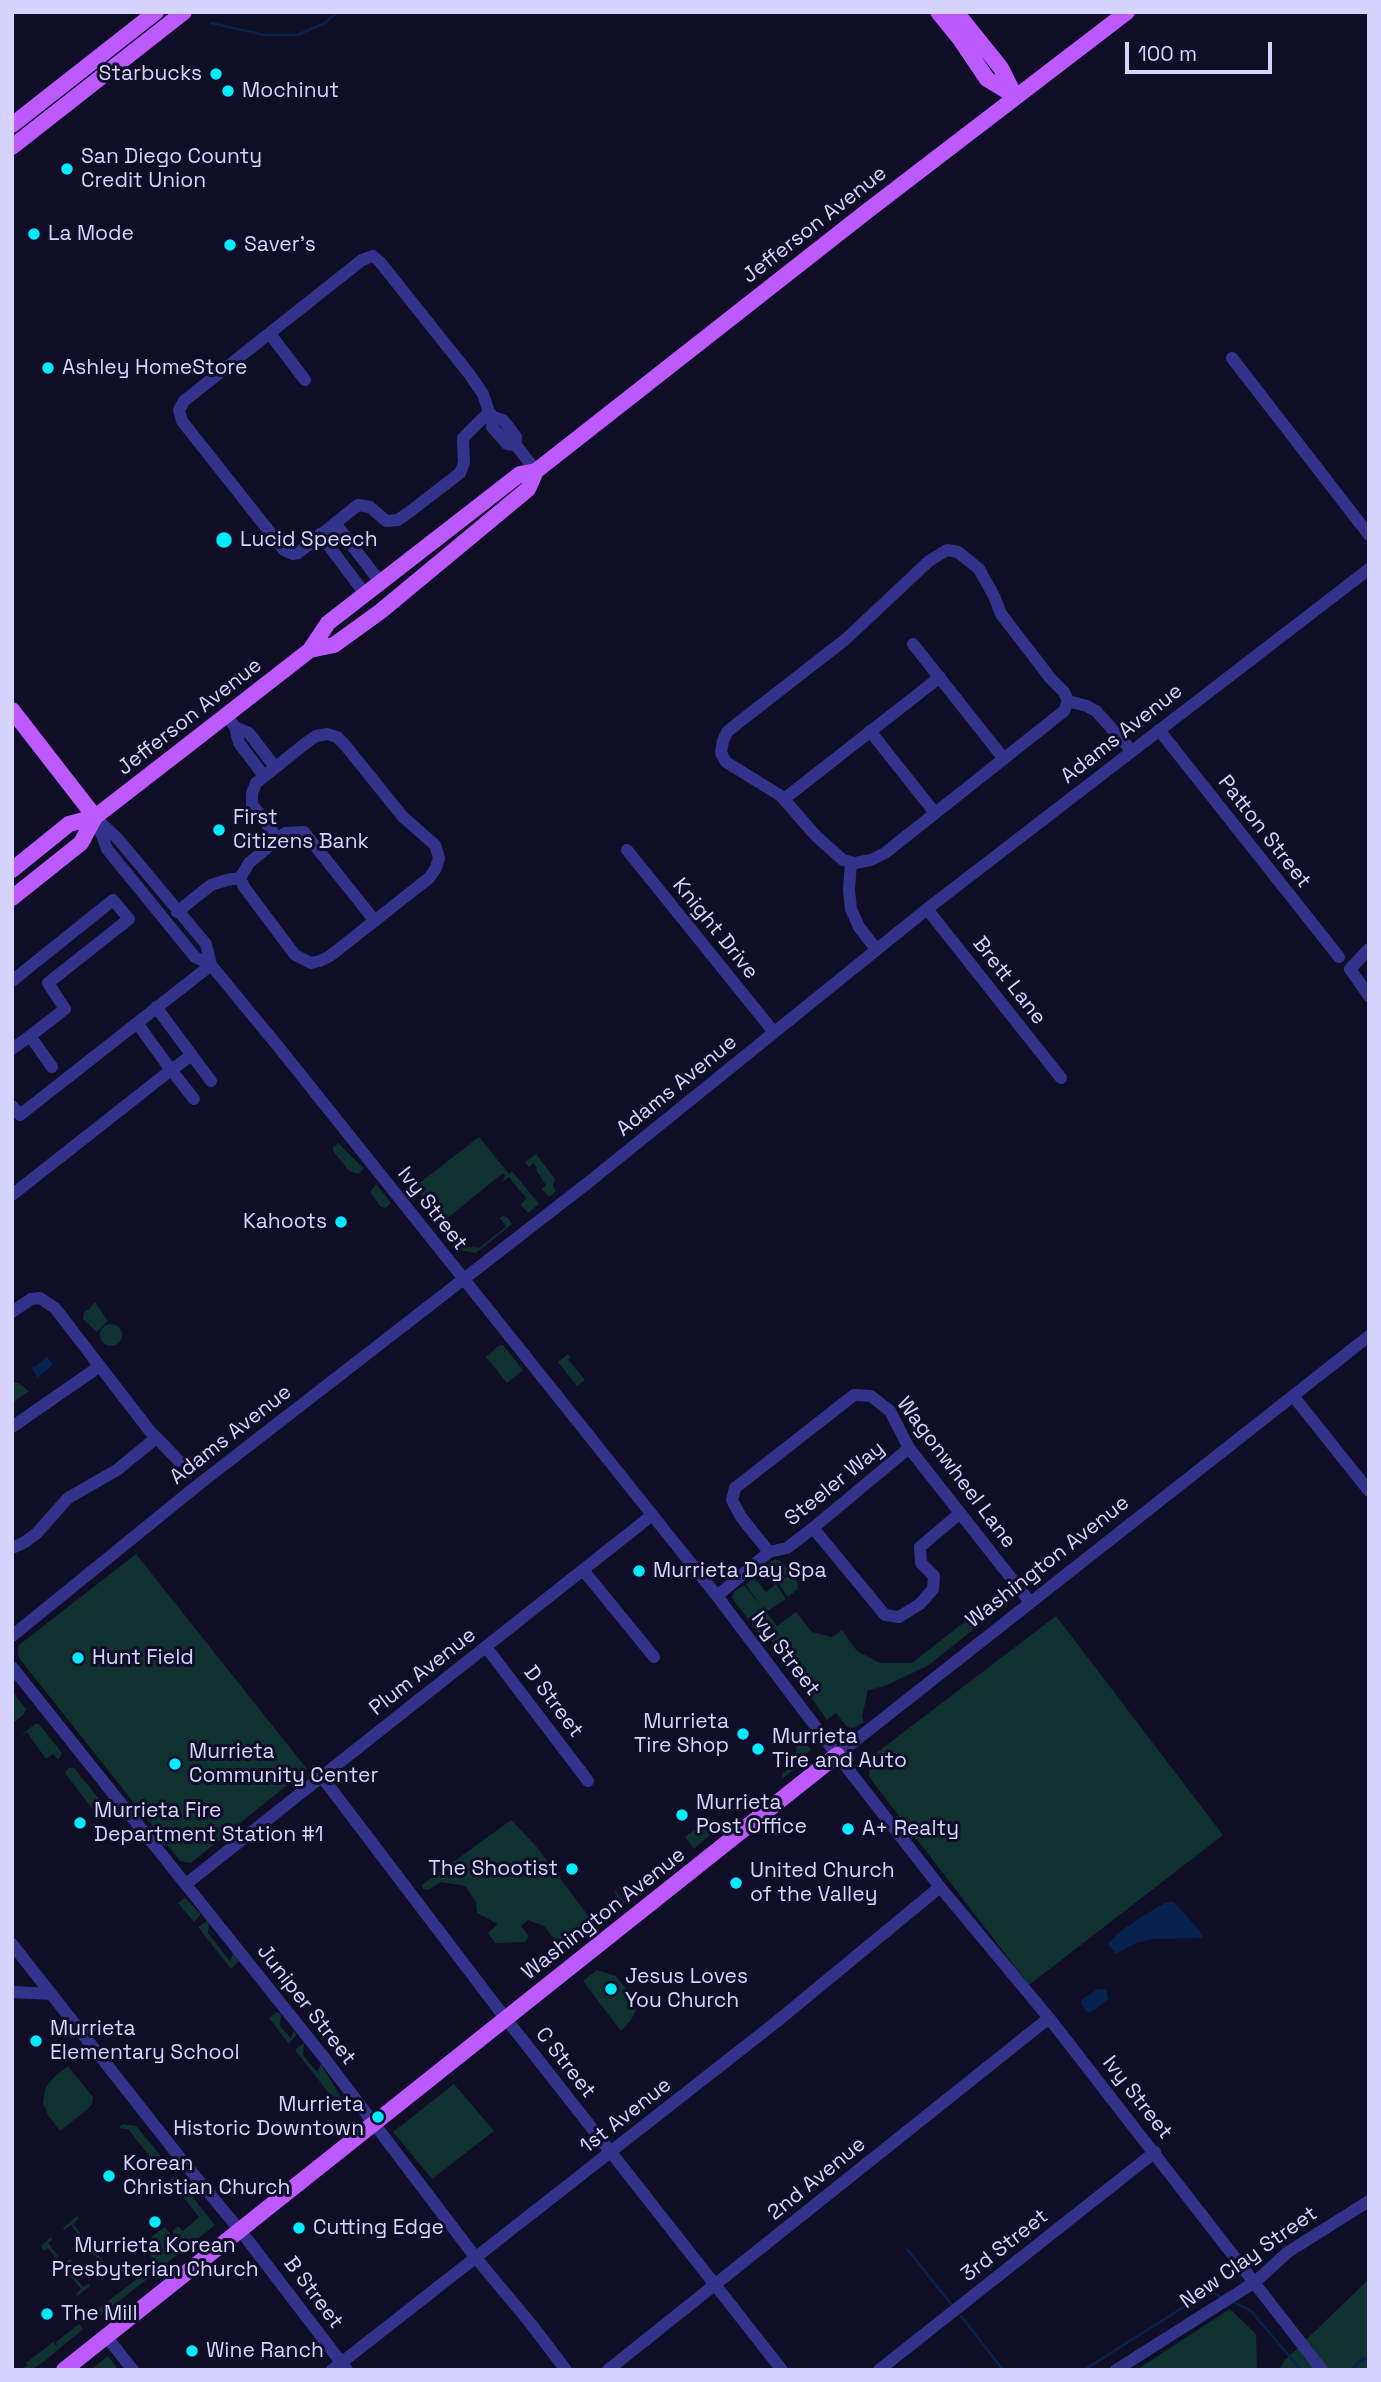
<!DOCTYPE html>
<style>
body{margin:0}
#map{position:relative;width:1381px;height:2382px;overflow:hidden;background:#100d27;font-family:"Space Grotesk",sans-serif}
canvas{display:block}
.frame{position:absolute;inset:0;border:14px solid #d7d3ff;pointer-events:none}
.scale{position:absolute;left:1125px;top:42px;width:147px;height:32px;box-sizing:border-box;border:4px solid #d7d3ff;border-top:0;padding-left:9px;font-size:21px;line-height:24px;white-space:nowrap;color:#d7d3ff;-webkit-text-stroke:5px #100d27;paint-order:stroke}
</style>
<div id="map">
<canvas width="1381" height="2382"></canvas>
<div class="frame"></div>
<div class="scale">100 m</div>
</div>
<script>
const ctx = document.querySelector('canvas').getContext('2d');
ctx.lineJoin = 'round';
function fill(path, color) { ctx.fillStyle = color; ctx.fill(path, 'evenodd'); }
const poly = rows => new Path2D(rows.map(r => 'M' + r).join(''));
function stroke(path, color, width, dash) { ctx.strokeStyle = color; ctx.lineWidth = width; ctx.lineCap = dash ? 'butt' : 'round'; ctx.setLineDash(dash || []); ctx.stroke(path); }
function write(font, color, halo, rows, align = 'center') {
  ctx.font = font + ' "Space Grotesk",sans-serif'; ctx.lineWidth = 6; ctx.setLineDash([]); ctx.textBaseline = 'middle'; ctx.strokeStyle = halo; ctx.fillStyle = color; for (const [text, x, y, turn = 0] of rows) {
    ctx.save(); ctx.translate(x, y); ctx.rotate((+turn || 0) * Math.PI / 180); ctx.textAlign = isNaN(turn) ? turn : align; if (halo) ctx.strokeText(text, 0, 0); ctx.fillText(text, 0, 0); ctx.restore();
  }
}
fill(poly([
 [479,1137,509,1174,512,1171,539,1204,528,1213,521,1205,526,1198,509,1177,502,1182,505,1176,503,1173,444,1221,430,1203,413,1188],
 [338,1143,364,1169,358,1174,349,1171,333,1151,333,1147],
 [536,1154,555,1179,553,1186,556,1191,549,1197,542,1189,546,1185,536,1170,537,1168,534,1163,529,1167,525,1162],
 [376,1184,391,1203,386,1208,381,1207,370,1192],
 [503,1216,507,1217,512,1224,476,1253,459,1250,448,1237,448,1232,453,1227,458,1230,460,1233,457,1236,465,1246,479,1248,506,1227,500,1218],
 [95,1302,108,1321,97,1332,83,1319,84,1312,89,1309],
 '100 1335a11 11 0 1 1 22 0a11 11 0 1 1-22 0Z',
 [503,1345,523,1370,507,1383,486,1357,498,1346],
 [568,1354,570,1357,568,1359,585,1380,577,1386,558,1362],
 [12,1383,18,1383,29,1391,12,1403],
 [136,1554,307,1769,191,1863,180,1861,19,1658,18,1653,19,1645],
 [773,1560,779,1560,783,1563,791,1573,773,1579,767,1569,763,1568],
 [792,1575,797,1581,798,1589,788,1597,777,1581],
 [754,1577,766,1592,776,1584,786,1599,766,1612,777,1626,796,1612,812,1632,832,1637,842,1630,857,1651,880,1663,912,1663,1005,1590,1012,1591,1015,1596,929,1665,885,1686,868,1690,862,1717,864,1722,854,1728,847,1727,836,1713,827,1720,768,1636,760,1635,732,1598,734,1592,744,1585,762,1607,746,1585],
 [1056,1616,1223,1835,1029,1985,869,1777,871,1757],
 [12,1691,26,1709,24,1714,12,1724,12,1718,15,1716,12,1713],
 [35,1724,39,1724,62,1753,58,1760,53,1754,46,1759,27,1732,20,1736],
 [798,1734,811,1750,801,1758,804,1762,783,1778,782,1774,795,1762],
 [68,1768,74,1768,99,1799,94,1811,65,1773],
 [511,1820,536,1846,595,1925,563,1951,544,1926,528,1920,521,1926,529,1936,525,1942,495,1943,488,1933,498,1924,477,1913,476,1902,465,1886,441,1882,428,1890,423,1889,422,1885],
 [701,1825,710,1835,694,1849,685,1837],
 [614,1889,625,1902,596,1925,591,1918,617,1897],
 [185,1898,201,1914,194,1922,178,1903],
 [207,1921,209,1923,208,1933,230,1961,233,1953,239,1961,231,1969,198,1927],
 [597,1970,616,1976,634,1999,636,2010,631,2020,621,2031,583,1981],
 [277,2012,281,2014,280,2026,291,2038,293,2031,297,2034,289,2044,269,2018],
 [304,2043,303,2055,317,2072,321,2064,346,2106,328,2092,295,2050],
 [68,2066,93,2097,92,2104,88,2109,60,2131,48,2115,43,2103,45,2089,53,2078],
 [454,2084,494,2131,432,2179,393,2132],
 [122,2124,136,2126,165,2161,166,2165,155,2172,158,2167,128,2129,119,2128],
 [173,2177,178,2179,215,2225,186,2248,172,2231,178,2226,183,2231,199,2217,173,2184,166,2189,164,2185],
 [77,2216,79,2218,73,2224,89,2244,96,2239,97,2241,92,2246,108,2267,116,2263,101,2277,100,2275,105,2270,89,2248,82,2253,81,2251,87,2245,71,2225,64,2230,63,2228],
 [165,2227,183,2250,161,2268,156,2264,148,2252,156,2246,151,2237],
 [51,2237,52,2240,48,2243,64,2264,70,2259,72,2261,66,2266,83,2287,89,2284,90,2286,77,2296,76,2294,81,2289,64,2268,60,2270,59,2269,62,2266,48,2248,44,2251,41,2246],
 [155,2265,160,2269,95,2320,90,2315],
 [1369,2279,1369,2370,1279,2370,1284,2361],
 [1230,2309,1256,2334,1257,2370,1136,2370],
 [79,2324,83,2329,46,2360,31,2370,23,2369,28,2365,26,2363,53,2342,57,2347,56,2342],
 [108,2356,117,2367,114,2369,90,2370]
]), '#0f3230');
fill(poly([
 [47,1357,53,1365,37,1378,31,1367,36,1366],
 [1173,1901,1199,1930,1203,1938,1153,1939,1134,1944,1116,1954,1108,1944,1118,1933,1141,1917,1165,1903],
 [1098,1989,1106,1989,1108,1999,1096,2009,1088,2013,1081,2004,1081,2000]
]), '#07224c');
stroke(poly([
 [211,23,264,35,297,35,325,23,337,12],
 [907,2249,951,2304],
 [1231,2301,1251,2311,1301,2370],
 [961,2316,1003,2370],
 [1084,2370,1209,2291,1221,2297],
 [1351,2370,1360,2361,1369,2357]
]), '#07224c', 2.5);
stroke(poly([
 [270,334,305,380],
 [1232,358,1369,535],
 [489,412,463,438,464,463,460,473,408,513,398,520,386,521,370,507,358,505,298,553,293,554,284,550,182,421,179,410,184,401,362,260,373,256,380,262,470,375,483,394,489,412,493,417,492,427,507,444,516,445],
 [493,417,503,420,516,437,516,445,536,471],
 [335,523,380,582],
 [320,534,365,594],
 [947,550,958,552,979,569,994,596,1001,614,1051,679,1064,692,1068,701,1064,711,885,853,871,860,855,863,843,860,816,836,781,796,726,762,721,753,723,741,727,732,738,723,846,639,929,561,947,550],
 [913,644,1004,759],
 [1068,701,1087,706,1096,711,1132,751],
 [227,716,235,727,239,743,264,776],
 [235,727,249,733,275,767],
 [1159,730,1339,957],
 [870,731,935,813],
 [784,799,940,677],
 [95,817,107,849,195,957,211,965,281,1050,717,1596,837,1755,940,1887,1049,2018,1322,2370],
 [99,821,118,839,206,944,211,965],
 [627,850,773,1031],
 [851,862,849,890,851,909,859,927,876,949],
 [240,878,244,887,295,955,311,963,320,961,330,956,429,878,436,868,439,858,435,845,403,817,345,745,337,737,327,734,316,736,306,743,256,783,252,793,252,804,278,839],
 [240,878,249,863,285,833,304,832,375,921],
 [927,909,1061,1078],
 [177,912,211,885,227,880,240,878],
 [1369,949,1350,969,1369,996],
 [12,981,113,900,129,919,48,983,65,1009,30,1036,52,1067],
 [156,1007,211,1081],
 [12,1049,30,1036],
 [192,1055,171,1070,194,1099],
 [12,1106,20,1115,211,965],
 [12,1195,171,1070,137,1023],
 [12,1312,31,1299,40,1298,55,1308,149,1430,179,1461],
 [1294,1397,1369,1491],
 [12,1427,100,1366],
 [813,1528,885,1615,899,1617,920,1604,933,1589,934,1576,921,1563,920,1547,959,1514],
 [12,1548,25,1542,37,1533,68,1498,117,1470,156,1438],
 [769,1552,741,1517,732,1500,735,1488,854,1395,871,1396,890,1411,909,1448,1030,1602],
 [583,1570,654,1657],
 [717,1596,769,1552,787,1548,813,1528,909,1448],
 [12,1636,198,1485,589,1182,927,909,1369,569],
 [486,1647,588,1781],
 [12,1667,322,2055,476,2258,531,2324,566,2370],
 [837,1755,1369,1336],
 [322,1777,496,2006,782,2370],
 [186,1884,651,1516],
 [12,1944,181,2159,247,2239,347,2370],
 [12,1992,51,1994],
 [106,2336,133,2370],
 [332,2370,775,2023,940,1887],
 [608,2370,1049,2018],
 [879,2370,1155,2152],
 [1116,2370,1255,2282,1288,2252,1369,2201]
]), '#34338b', 12);
stroke(poly([
 [938,12,960,39,987,79,1015,96],
 [956,12,1001,68,1014,94],
 [12,125,156,12],
 [12,147,184,12],
 [310,650,334,645,381,611,528,489,536,471],
 [12,710,95,817],
 [12,870,69,824,95,817,188,745,310,650,328,623,520,474,536,471,866,212,1127,12],
 [12,898,81,843,95,817],
 [64,2370,837,1755]
]), '#bd5aff', 16);
for (const [x, y, r, color] of [
 [216,74,7,"#00ebfe"],
 [228,91,7,"#00ebfe"],
 [67,169,7,"#00ebfe"],
 [34,234,7,"#00ebfe"],
 [230,245,7,"#00ebfe"],
 [48,368,7,"#00ebfe"],
 [224,540,9,"#00ebfe"],
 [219,830,7,"#00ebfe"],
 [341,1222,7,"#00ebfe"],
 [639,1571,7,"#00ebfe"],
 [78,1658,7,"#00ebfe"],
 [743,1734,7,"#00ebfe"],
 [758,1749,7,"#00ebfe"],
 [175,1764,7,"#00ebfe"],
 [682,1815,7,"#00ebfe"],
 [80,1823,7,"#00ebfe"],
 [848,1829,7,"#00ebfe"],
 [572,1869,7,"#00ebfe"],
 [736,1883,7,"#00ebfe"],
 [611,1989,7,"#00ebfe"],
 [36,2041,7,"#00ebfe"],
 [378,2117,7,"#00ebfe"],
 [109,2176,7,"#00ebfe"],
 [155,2222,7,"#00ebfe"],
 [299,2228,7,"#00ebfe"],
 [47,2314,7,"#00ebfe"],
 [192,2351,7,"#00ebfe"]
]) { const dot = new Path2D(); dot.arc(x, y, r, 0, 2 * Math.PI); ctx.fillStyle = color; ctx.fill(dot); stroke(dot, '#100d27', 2.5); }
write('21px', '#d7d3ff', '#100d27', [
 ["Starbucks",202,74,"right"],
 ["Mochinut",242,91],
 ["San Diego County",81,157],
 ["Credit Union",81,181],
 ["La Mode",48,234],
 ["Saver's",244,245],
 ["Ashley HomeStore",62,368],
 ["Lucid Speech",240,540],
 ["First",233,818],
 ["Citizens Bank",233,842],
 ["Kahoots",327,1222,"right"],
 ["Murrieta Day Spa",653,1571],
 ["Hunt Field",92,1658],
 ["Murrieta",729,1722,"right"],
 ["Tire Shop",729,1746,"right"],
 ["Murrieta",772,1737],
 ["Tire and Auto",772,1761],
 ["Murrieta",189,1752],
 ["Community Center",189,1776],
 ["Murrieta",696,1803],
 ["Post Office",696,1827],
 ["Murrieta Fire",94,1811],
 ["Department Station #1",94,1835],
 ["A+ Realty",862,1829],
 ["The Shootist",558,1869,"right"],
 ["United Church",750,1871],
 ["of the Valley",750,1895],
 ["Jesus Loves",625,1977],
 ["You Church",625,2001],
 ["Murrieta",50,2029],
 ["Elementary School",50,2053],
 ["Murrieta",364,2105,"right"],
 ["Historic Downtown",364,2129,"right"],
 ["Korean",123,2164],
 ["Christian Church",123,2188],
 ["Cutting Edge",313,2228],
 ["Murrieta Korean",155,2246,"center"],
 ["Presbyterian Church",155,2270,"center"],
 ["The Mill",61,2314],
 ["Wine Ranch",206,2351]
], 'left');
write('21px', '#d7d3ff', '#100d27', [
 ["Jefferson Avenue",815,225,-38],
 ["Jefferson Avenue",190,717,-38],
 ["Adams Avenue",1122,734,-38],
 ["Patton Street",1264,832,52],
 ["Knight Drive",715,929,51],
 ["Brett Lane",1009,981,52],
 ["Adams Avenue",677,1086,-39],
 ["Ivy Street",432,1209,52],
 ["Adams Avenue",231,1435,-38],
 ["Wagonwheel Lane",956,1473,53],
 ["Steeler Way",835,1484,-39],
 ["Washington Avenue",1048,1562,-38],
 ["Ivy Street",785,1654,53],
 ["Plum Avenue",423,1672,-38],
 ["D Street",553,1702,53],
 ["Washington Avenue",604,1914,-38],
 ["Juniper Street",306,2005,52],
 ["C Street",565,2063,52],
 ["Ivy Street",1137,2098,52],
 ["1st Avenue",626,2116,-38],
 ["2nd Avenue",817,2179,-39],
 ["3rd Street",1005,2246,-38],
 ["New Clay Street",1249,2258,-35],
 ["B Street",313,2293,53]
]);
</script>
